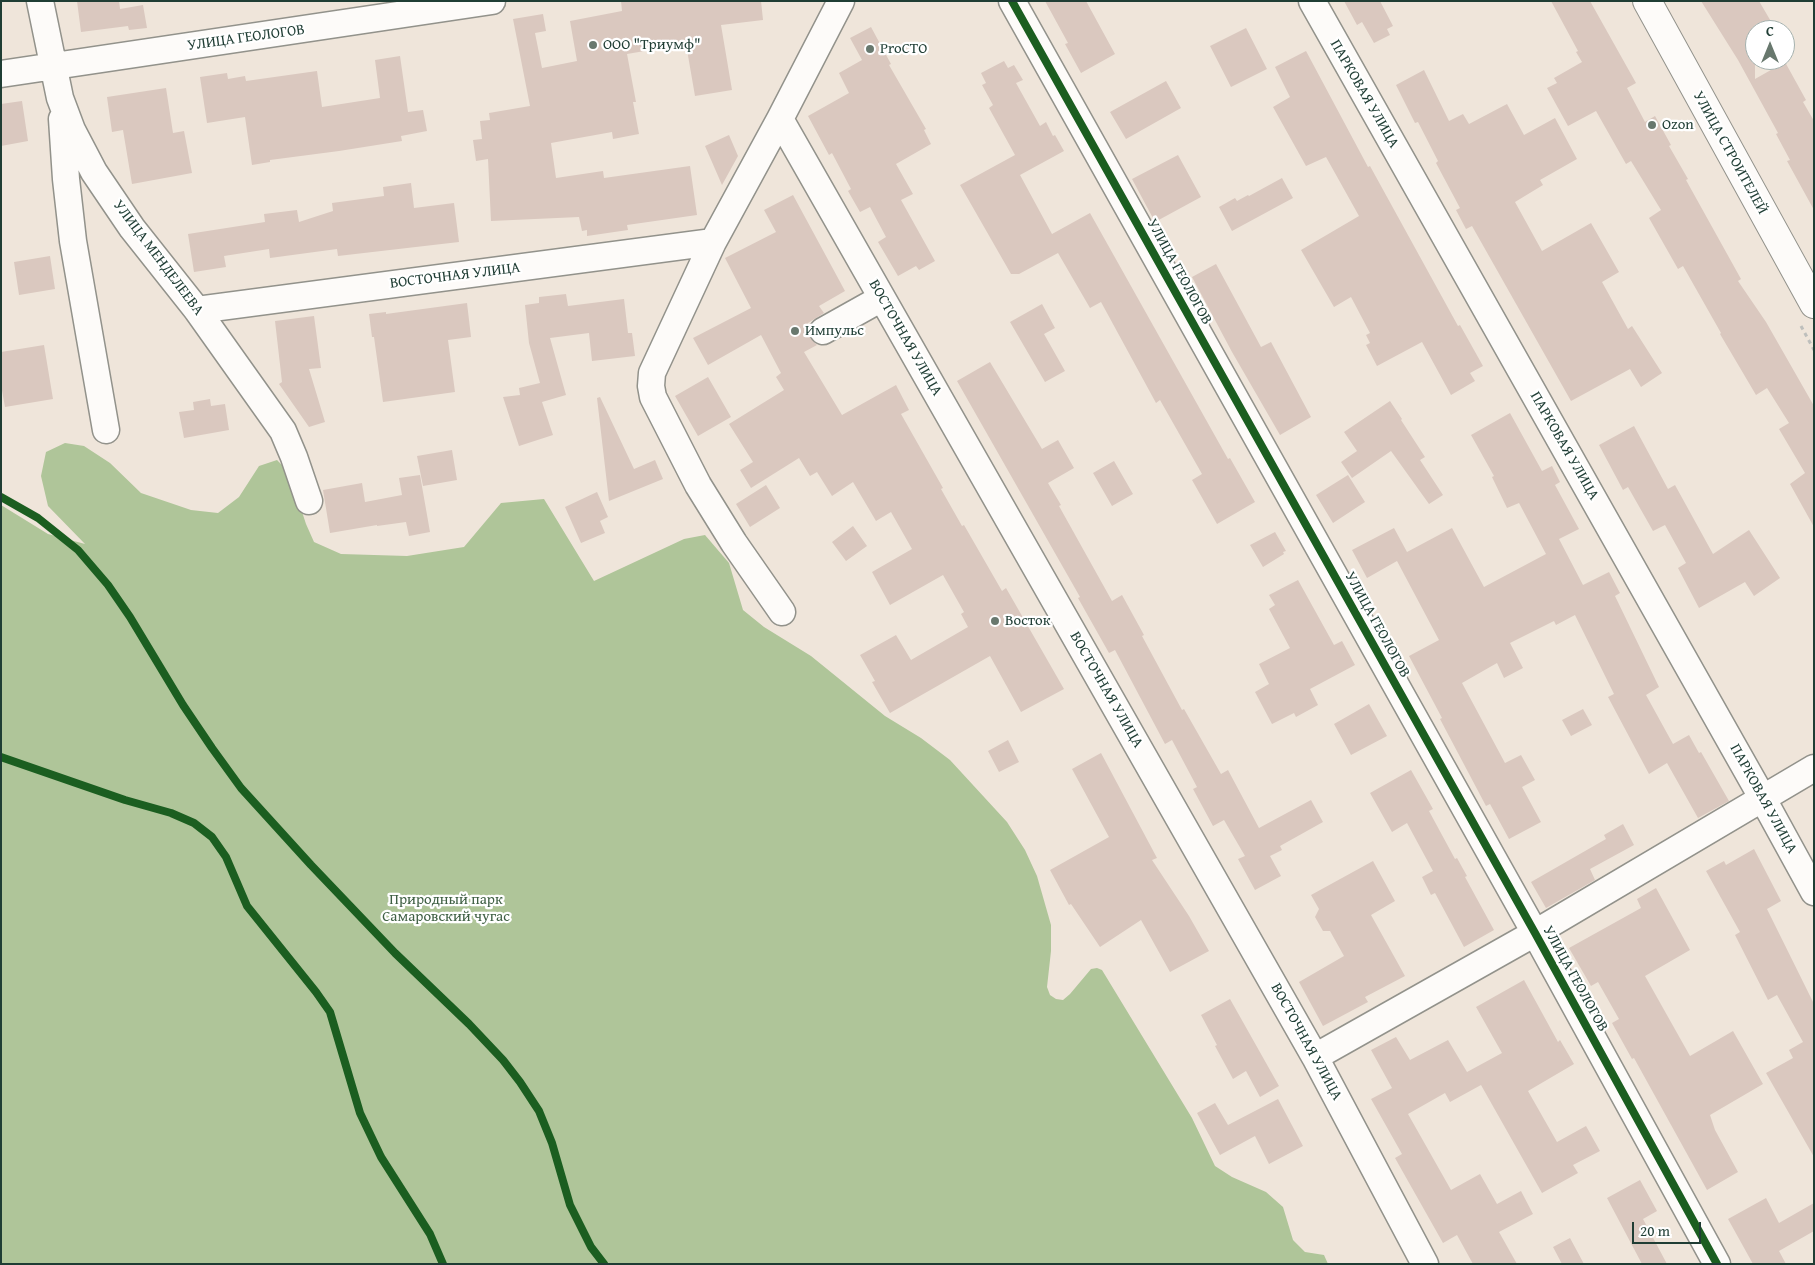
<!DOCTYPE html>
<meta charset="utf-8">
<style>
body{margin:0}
#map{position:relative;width:1815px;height:1265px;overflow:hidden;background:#efe5da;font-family:"Gentium Book Plus",serif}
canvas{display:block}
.frame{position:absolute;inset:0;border:2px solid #1f3d34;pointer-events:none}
.north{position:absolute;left:1745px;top:20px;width:50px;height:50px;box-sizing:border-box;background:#fff;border:1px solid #a5b1ae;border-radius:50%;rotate:0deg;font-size:14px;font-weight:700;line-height:20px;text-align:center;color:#1f3d34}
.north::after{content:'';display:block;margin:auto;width:18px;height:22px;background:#68786e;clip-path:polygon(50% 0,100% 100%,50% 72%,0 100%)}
.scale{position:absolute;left:1632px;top:1222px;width:69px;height:22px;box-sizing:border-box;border:2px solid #1f3d34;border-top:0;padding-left:6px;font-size:15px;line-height:18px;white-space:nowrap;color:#1f3d34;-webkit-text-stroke:4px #fff;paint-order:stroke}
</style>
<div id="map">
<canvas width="1815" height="1265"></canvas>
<div class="frame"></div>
<div class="north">С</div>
<div class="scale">20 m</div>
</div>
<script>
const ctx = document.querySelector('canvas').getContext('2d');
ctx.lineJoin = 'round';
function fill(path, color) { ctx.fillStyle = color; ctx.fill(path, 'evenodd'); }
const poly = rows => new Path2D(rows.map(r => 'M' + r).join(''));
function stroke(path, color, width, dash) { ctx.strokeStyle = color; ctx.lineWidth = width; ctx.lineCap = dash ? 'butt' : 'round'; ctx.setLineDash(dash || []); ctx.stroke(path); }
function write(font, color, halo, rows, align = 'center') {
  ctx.font = font + ' "Gentium Book Plus",serif'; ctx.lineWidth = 4.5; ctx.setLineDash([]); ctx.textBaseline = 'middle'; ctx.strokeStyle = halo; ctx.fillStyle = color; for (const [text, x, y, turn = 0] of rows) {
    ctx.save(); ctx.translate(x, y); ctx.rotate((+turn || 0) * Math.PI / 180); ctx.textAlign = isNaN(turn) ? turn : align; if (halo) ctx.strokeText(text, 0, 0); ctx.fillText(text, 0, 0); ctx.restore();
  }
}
fill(poly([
 [65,443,84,446,110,463,141,493,191,510,218,513,239,497,259,466,277,460,289,472,306,524,314,542,341,554,407,556,464,547,501,503,544,499,594,581,684,539,705,535,729,563,743,610,764,627,811,656,885,716,921,738,950,760,1007,822,1025,850,1037,876,1051,925,1051,951,1047,987,1050,995,1056,999,1063,1000,1070,994,1091,969,1097,968,1102,970,1192,1118,1215,1166,1232,1177,1266,1192,1283,1207,1293,1240,1305,1252,1324,1255,1328,1264,1,1264,1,505,48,534,85,544,48,506,41,476,46,452]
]), '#afc599');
fill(poly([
 [77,1,119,1,120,9,143,5,147,28,129,30,128,26,81,32],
 [621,1,761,1,763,20,721,25,732,90,695,96,686,44,627,54,636,102,633,102,639,134,613,139,612,132,551,143,556,178,603,171,604,178,690,166,697,215,627,225,628,230,587,236,587,230,582,231,579,217,491,221,488,159,476,161,473,140,482,139,480,121,490,120,489,113,530,106,513,19,543,14,546,31,535,33,542,68,577,61,570,21,622,11],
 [1045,1,1086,1,1115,54,1081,73,1065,44,1068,43],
 [1344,1,1380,1,1393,26,1387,29,1390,35,1374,43,1362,22,1357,25],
 [1551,1,1590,1,1636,83,1627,88,1645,122,1655,116,1671,145,1669,146,1688,179,1686,180,1741,279,1738,281,1766,322,1814,406,1814,527,1790,484,1805,473,1779,429,1789,423,1767,388,1756,395,1720,334,1721,333,1683,266,1678,269,1649,218,1661,210,1631,161,1626,164,1596,111,1568,126,1547,88,1557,83,1554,78,1582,62,1576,52,1578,51],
 [1701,1,1759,1,1776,30,1755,30,1755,79,1785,62,1806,100,1803,102,1814,121,1814,210,1787,161,1790,160,1776,134,1778,133,1738,60],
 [871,27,891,64,889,65,926,129,924,130,931,144,896,164,913,194,901,200,935,261,919,270,916,266,898,276,878,242,886,237,870,207,860,212,848,191,851,189,832,153,829,155,808,116,849,93,839,73,862,60,850,38],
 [1246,28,1267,69,1231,87,1210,46],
 [1306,51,1368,167,1370,166,1458,326,1460,325,1483,366,1470,373,1475,381,1451,395,1422,342,1377,366,1366,345,1370,343,1366,335,1370,333,1351,297,1334,307,1301,250,1359,216,1326,157,1306,166,1273,107,1290,97,1275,67],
 [400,56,408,112,423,110,427,131,401,136,402,141,339,151,270,160,270,162,252,165,245,117,207,123,200,77,227,73,228,79,245,76,246,81,317,71,322,107,380,98,375,60],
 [1004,61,1008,68,1014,65,1023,80,1016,83,1040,126,1046,122,1053,136,1055,135,1064,151,1020,175,1052,234,1090,213,1228,459,1230,458,1255,502,1217,524,1192,480,1202,474,1160,400,1156,403,1101,302,1090,308,1058,253,1019,274,1011,274,960,185,1015,155,989,108,993,105,982,85,986,83,981,73],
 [1424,70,1449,121,1463,114,1469,124,1507,104,1524,135,1555,118,1577,159,1540,180,1543,185,1515,202,1542,251,1591,223,1619,272,1602,282,1628,329,1632,326,1662,373,1641,387,1630,369,1571,401,1472,226,1466,229,1456,210,1460,208,1436,163,1438,161,1418,122,1415,123,1396,85],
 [1166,81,1181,108,1126,139,1110,112],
 [166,88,173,133,184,131,192,173,132,184,123,130,112,132,107,97],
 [22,101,28,141,1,146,1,104],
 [729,135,738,156,722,185,705,146],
 [1178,155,1201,197,1155,222,1132,179],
 [1282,178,1293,198,1232,231,1219,207,1235,198,1237,201,1248,195,1249,196],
 [411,183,414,208,454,203,459,242,338,256,337,249,270,258,269,249,224,256,226,267,194,272,188,234,265,222,264,214,297,210,299,222,333,211,332,203,384,196,383,187],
 [793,195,845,291,819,306,824,313,808,323,810,338,817,345,804,352,842,415,896,385,909,410,901,414,943,488,941,489,962,526,964,525,1002,591,1006,588,1064,689,1021,712,990,656,890,713,872,682,875,681,860,655,896,635,911,660,968,627,961,614,964,612,943,575,890,605,872,572,912,549,891,512,876,521,853,482,832,496,817,472,810,476,799,458,751,488,740,470,753,462,729,424,784,390,776,377,781,373,761,335,708,365,693,338,751,308,725,258,776,232,764,210],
 [50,256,55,289,19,295,14,262],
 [1216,264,1261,347,1271,342,1311,417,1280,435,1232,352,1192,277],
 [566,294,568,306,624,299,628,333,632,333,635,356,592,361,589,333,550,338,566,395,542,402,553,435,519,446,503,397,520,395,519,388,540,383,529,343,525,305,539,303,539,297],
 [467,303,471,337,448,340,455,392,383,402,374,337,372,337,369,314,386,312,386,314],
 [1042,304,1055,328,1044,334,1065,371,1045,382,1010,322],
 [314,316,321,368,309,369,325,422,309,427,279,384,282,382,275,321],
 [44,345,53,399,5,407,1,385,1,352],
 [990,362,1042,449,1058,440,1074,468,1048,483,1061,505,1059,506,1112,601,1122,595,1144,635,1142,636,1182,710,1184,709,1221,774,1228,770,1259,828,1311,800,1323,822,1280,846,1282,850,1270,856,1281,876,1255,890,1238,859,1245,856,1224,820,1213,826,1193,789,1197,787,1172,740,1165,744,1115,650,1109,653,1078,598,1080,597,957,381],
 [708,377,731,417,698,436,675,396],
 [600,397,634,469,655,460,663,479,609,501,597,398],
 [210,399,211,406,225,404,229,430,184,438,179,412,194,410,193,402],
 [1390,401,1402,419,1401,420,1425,457,1420,460,1443,495,1429,504,1391,451,1352,478,1341,462,1357,451,1344,432],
 [1510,413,1542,471,1552,466,1560,482,1555,485,1579,529,1559,539,1583,585,1609,572,1620,593,1615,596,1659,687,1646,695,1673,744,1689,735,1699,753,1701,752,1729,801,1698,818,1667,763,1649,774,1608,697,1614,694,1575,615,1556,625,1554,621,1510,643,1523,668,1504,678,1497,663,1462,683,1505,763,1521,755,1535,780,1522,787,1541,822,1509,839,1490,804,1486,806,1440,719,1442,718,1409,656,1439,640,1397,561,1367,578,1352,550,1394,528,1407,552,1452,528,1484,587,1546,554,1519,503,1507,508,1492,477,1494,476,1471,435],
 [1634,426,1668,489,1675,485,1713,554,1749,530,1780,578,1754,596,1745,582,1699,608,1678,568,1686,563,1665,525,1653,531,1628,487,1623,490,1599,445],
 [452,450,457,480,423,486,417,456],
 [1114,461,1133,494,1112,506,1093,473],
 [420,475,430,532,409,536,406,522,377,526,377,525,330,533,323,490,362,483,365,502,402,495,399,478],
 [1348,475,1365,502,1333,523,1316,495],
 [766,485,780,508,750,527,736,504],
 [597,492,608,517,600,521,605,533,581,543,565,507],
 [853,526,867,546,846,561,832,542],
 [1275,532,1286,551,1283,552,1284,554,1263,567,1250,545],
 [1298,580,1334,645,1342,641,1355,665,1310,689,1318,705,1296,717,1294,713,1272,724,1255,692,1269,684,1259,664,1290,648,1269,609,1275,605,1269,595],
 [1369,704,1387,736,1351,755,1334,724],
 [1583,709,1592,725,1571,736,1562,720],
 [1008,740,1019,762,999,772,988,751],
 [1101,753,1157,858,1152,860,1189,916,1209,951,1170,972,1141,920,1100,947,1071,904,1069,905,1050,870,1109,837,1072,769],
 [1411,770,1433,809,1429,811,1455,859,1457,858,1467,876,1465,877,1494,930,1464,947,1435,893,1431,895,1422,877,1433,871,1407,823,1392,832,1370,793],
 [1623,824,1634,845,1590,869,1595,880,1546,908,1531,882,1606,839,1604,835],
 [1754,849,1781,901,1767,909,1814,1004,1814,1157,1766,1073,1793,1058,1789,1050,1803,1042,1777,995,1768,1000,1735,935,1740,932,1706,871,1724,861,1726,865],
 [1373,861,1395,901,1371,915,1405,976,1365,997,1368,1002,1323,1026,1299,982,1344,956,1330,931,1323,931,1315,917,1319,909,1311,895],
 [1656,888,1690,950,1645,976,1690,1056,1733,1031,1763,1084,1710,1115,1715,1130,1738,1172,1707,1190,1634,1058,1632,1059,1612,1023,1619,1019,1598,982,1591,986,1569,948,1641,908,1637,899],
 [1524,980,1558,1042,1560,1040,1574,1064,1528,1091,1557,1142,1586,1126,1600,1151,1573,1165,1578,1173,1542,1193,1481,1085,1450,1102,1445,1093,1408,1114,1451,1190,1480,1174,1497,1204,1521,1191,1533,1214,1499,1232,1517,1264,1473,1264,1457,1235,1443,1243,1395,1158,1402,1154,1371,1099,1392,1088,1371,1050,1396,1037,1410,1060,1448,1040,1467,1072,1502,1053,1476,1007],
 [1230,999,1279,1086,1260,1097,1246,1071,1233,1079,1215,1046,1217,1045,1201,1015],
 [1278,1099,1303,1146,1269,1164,1255,1136,1220,1155,1197,1113,1215,1103,1228,1125],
 [1640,1180,1657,1211,1643,1219,1667,1264,1642,1264,1607,1198],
 [1766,1198,1779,1223,1814,1203,1814,1231,1779,1251,1786,1264,1753,1264,1728,1219],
 [1570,1238,1584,1264,1562,1264,1553,1247]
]), '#dac8bf');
const minor = poly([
 [40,1,60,98,72,130,94,172,132,228,197,310,283,431,294,457,309,501],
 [1012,1,1535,933,1717,1264],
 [1312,1,1763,799,1814,892],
 [1,74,492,1],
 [62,119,66,179,73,241,106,430],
 [780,119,1315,1057,1425,1264],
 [197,310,713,242],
 [823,331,882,298],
 [782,612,734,543,698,485,653,397,651,386,652,373,713,242,780,119,841,1],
 [1315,1057,1535,933,1814,768]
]);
const major = poly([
 [1647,1,1814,304]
]);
stroke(minor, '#92928b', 29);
stroke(major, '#92928b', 30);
stroke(poly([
 [1801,326,1814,350]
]), '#bebfbc', 3, [4, 4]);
stroke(minor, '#fdfbf9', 26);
stroke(major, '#fdfbf9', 28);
stroke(poly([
 [1012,1,1535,933,1717,1264],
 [1,497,38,518,78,550,108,585,130,617,183,705,212,748,241,788,311,865,395,953,469,1024,503,1060,520,1082,539,1111,552,1143,570,1205,591,1247,604,1264],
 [1,757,125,800,171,813,194,823,212,837,226,857,247,906,316,992,330,1012,360,1113,381,1157,430,1234,443,1264]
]), '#1b5e20', 8);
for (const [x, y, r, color] of [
 [593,45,5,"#68786e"],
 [870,49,5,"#68786e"],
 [1652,125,5,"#68786e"],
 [795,331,5,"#68786e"],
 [995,621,5,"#68786e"]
]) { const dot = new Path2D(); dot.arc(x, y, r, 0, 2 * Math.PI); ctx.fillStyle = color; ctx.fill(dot); stroke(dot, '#fff', 2); }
write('15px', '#1f3d34', '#fff', [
 ["УЛИЦА ГЕОЛОГОВ",246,38,-8],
 ["ПАРКОВАЯ УЛИЦА",1364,94,60],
 ["УЛИЦА СТРОИТЕЛЕЙ",1730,153,61],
 ["УЛИЦА МЕНДЕЛЕЕВА",158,258,53],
 ["УЛИЦА ГЕОЛОГОВ",1179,272,61],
 ["ВОСТОЧНАЯ УЛИЦА",455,276,-7],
 ["ВОСТОЧНАЯ УЛИЦА",905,338,60],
 ["ПАРКОВАЯ УЛИЦА",1564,446,60],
 ["УЛИЦА ГЕОЛОГОВ",1377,625,61],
 ["ВОСТОЧНАЯ УЛИЦА",1106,690,60],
 ["ПАРКОВАЯ УЛИЦА",1763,799,61],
 ["УЛИЦА ГЕОЛОГОВ",1575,979,61],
 ["ВОСТОЧНАЯ УЛИЦА",1306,1042,61]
]);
write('15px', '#1f3d34', '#fff', [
 ["ООО \"Триумф\"",603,45],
 ["ProСТО",880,49],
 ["Ozon",1662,125],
 ["Импульс",805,331],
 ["Восток",1005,621]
], 'left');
write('15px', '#3e5f43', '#fff', [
 ["Природный парк",446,900],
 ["Самаровский чугас",446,917]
]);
</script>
